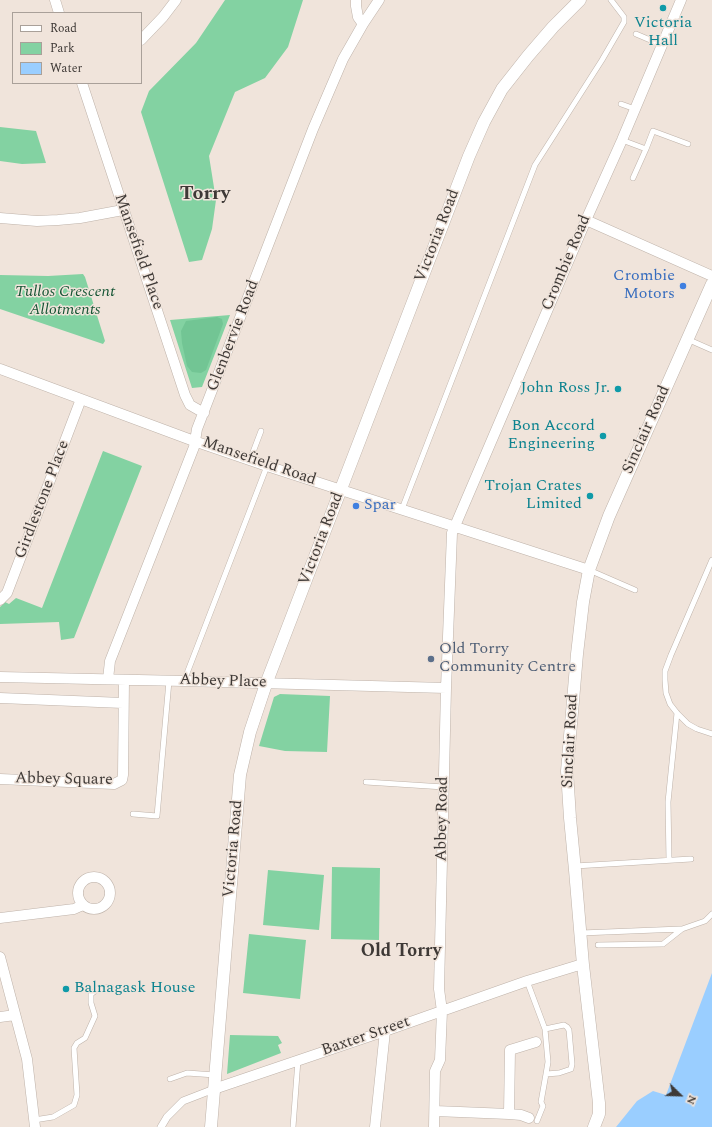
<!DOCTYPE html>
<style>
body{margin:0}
#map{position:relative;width:712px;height:1127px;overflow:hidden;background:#f0e4db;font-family:Spectral,serif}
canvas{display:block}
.legend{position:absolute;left:12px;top:12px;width:130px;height:72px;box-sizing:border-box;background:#f0e4db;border:1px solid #a9a099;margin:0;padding:5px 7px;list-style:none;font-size:12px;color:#3e3936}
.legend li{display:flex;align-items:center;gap:8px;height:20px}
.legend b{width:20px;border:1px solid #a9a099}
.north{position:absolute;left:660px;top:1075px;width:40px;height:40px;-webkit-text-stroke:3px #f0e4db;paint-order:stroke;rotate:113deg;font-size:11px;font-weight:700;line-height:16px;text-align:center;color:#3e3936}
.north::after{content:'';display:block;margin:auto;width:14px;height:18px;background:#3e3936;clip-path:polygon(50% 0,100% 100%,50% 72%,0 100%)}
</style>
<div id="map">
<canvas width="712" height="1127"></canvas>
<ul class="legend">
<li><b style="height:5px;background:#fff"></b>Road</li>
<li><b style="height:11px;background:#83d2a2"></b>Park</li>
<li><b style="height:11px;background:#9aceff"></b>Water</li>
</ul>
<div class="north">N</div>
</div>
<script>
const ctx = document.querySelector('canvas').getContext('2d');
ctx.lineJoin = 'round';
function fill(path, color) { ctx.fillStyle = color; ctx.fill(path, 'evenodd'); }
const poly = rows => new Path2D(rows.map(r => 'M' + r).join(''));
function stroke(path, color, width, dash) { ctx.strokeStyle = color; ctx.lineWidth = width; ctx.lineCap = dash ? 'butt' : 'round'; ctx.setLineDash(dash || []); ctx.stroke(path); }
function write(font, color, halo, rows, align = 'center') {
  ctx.font = font + ' Spectral,serif'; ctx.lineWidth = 3; ctx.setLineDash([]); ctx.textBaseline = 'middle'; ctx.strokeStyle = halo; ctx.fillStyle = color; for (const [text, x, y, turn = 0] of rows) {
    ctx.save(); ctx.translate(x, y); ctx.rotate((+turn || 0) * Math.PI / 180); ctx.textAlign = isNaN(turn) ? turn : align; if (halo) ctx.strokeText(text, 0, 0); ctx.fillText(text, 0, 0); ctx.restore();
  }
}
fill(poly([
 [225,0,303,0,288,47,265,78,235,92,209,156,216,200,212,229,202,260,189,262,141,112,149,91,196,43],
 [0,127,36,131,46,163,22,164,0,161],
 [83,274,85,277,105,341,103,344,0,309,0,275,48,276],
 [230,315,202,387,192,388,170,320],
 [103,451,142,466,74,638,61,640,59,622,0,624,0,607,5,602,9,604,16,598,42,608],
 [280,694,330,696,327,752,285,751,259,746,274,697],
 [332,867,380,868,379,940,331,939],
 [268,870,324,875,319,930,263,925],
 [249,934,306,940,300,999,243,993],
 [230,1035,278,1036,282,1043,278,1045,281,1053,227,1074]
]), '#83d2a2');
fill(poly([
 [217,317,222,319,223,324,206,370,201,373,192,372,187,366,182,343,181,331,186,321]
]), '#72c594');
fill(poly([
 [712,973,712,1127,616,1127,637,1101,653,1091,666,1095]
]), '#9aceff');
const service = poly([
 [636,34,662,45],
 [621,104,635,109],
 [622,140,646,149,653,131,688,144],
 [633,178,646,149],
 [687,339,712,350],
 [250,460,261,431],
 [402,509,535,165,602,60,624,22,624,17,611,0],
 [712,560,671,655,665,671,665,680,666,693,670,704,677,713,688,724,697,729,712,734],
 [589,570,635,590],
 [184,681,267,466],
 [366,782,444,787],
 [133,814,157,816,169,681],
 [669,860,668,802,677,713],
 [575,866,691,859],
 [581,933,681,929],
 [598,945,663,944,682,929,705,921,712,914],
 [527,981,545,1029,548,1062,546,1074,559,1073,571,1069,572,1064,569,1030,567,1027,564,1025,545,1029],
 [170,1079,187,1073,215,1075],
 [34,1120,53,1117,74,1105,77,1095,74,1048,77,1043,85,1038,95,1016,91,1003,91,994,98,989,111,987],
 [537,1121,543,1106,541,1102,546,1074],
 [293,1127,298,1060]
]);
const pedestrian = poly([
 [161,1127,167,1117,183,1101,214,1089]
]);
const minor = poly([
 [55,0,59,13],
 [356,0,356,6,358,17,363,24],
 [141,40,163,17,176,0],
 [82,83,185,395,190,405,204,413],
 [0,218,37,221,58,220,80,218,123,210],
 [586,220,712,276],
 [0,369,194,441,267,466,589,570],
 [0,600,7,593,81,399],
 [0,677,184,681,446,688],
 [108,679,110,661,194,447,197,429,313,129,343,59,363,24,379,0],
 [0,698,123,703],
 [0,779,114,784,122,780,123,775,124,680],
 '78 893a16 16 0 1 1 32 0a16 16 0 1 1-32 0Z',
 [0,918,74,909,83,905],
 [0,957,27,1059,35,1127],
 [0,1017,15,1015],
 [214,1089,385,1031,527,981,576,966,583,965],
 [435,1111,509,1114,510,1050,536,1042],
 [509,1114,521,1115,529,1118],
 [375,1127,385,1031],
 [434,1127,435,1071,440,1060,442,1011,439,989,446,688,452,533,586,220,622,140,681,0]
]);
const tertiary = poly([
 [211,1127,240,775,250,732,266,684,469,156,484,122,502,89,528,56,553,27,580,0],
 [594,1127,599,1114,599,1103,583,965,575,870,570,818,567,771,577,654,583,602,589,570,609,516,712,284]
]);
stroke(service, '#beb2a9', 6);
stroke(pedestrian, '#beb2a9', 8);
stroke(minor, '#beb2a9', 11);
stroke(tertiary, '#beb2a9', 13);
stroke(service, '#fff', 5);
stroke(pedestrian, '#fff', 7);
stroke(minor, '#fff', 10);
stroke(tertiary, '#fff', 12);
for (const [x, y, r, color] of [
 [663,8,4,"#0f9aa8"],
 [683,286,4,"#3f7fe0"],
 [618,389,4,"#0f9aa8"],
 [603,436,4,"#0f9aa8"],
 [590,496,4,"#0f9aa8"],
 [356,506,4,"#3f7fe0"],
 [431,659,4,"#5c6f8a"],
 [66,989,4,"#0f9aa8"]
]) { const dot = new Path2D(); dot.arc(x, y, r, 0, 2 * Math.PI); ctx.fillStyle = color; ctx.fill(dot); stroke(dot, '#f0e4db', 1.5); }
write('16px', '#0d838f', '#f0e4db', [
 ["Victoria",663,24,"center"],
 ["Hall",663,42,"center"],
 ["John Ross Jr.",610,389],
 ["Bon Accord",595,427],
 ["Engineering",595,445],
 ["Trojan Crates",582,487],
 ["Limited",582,505],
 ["Balnagask House",74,989,"left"]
], 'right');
write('16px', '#3e3936', '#f0e4db', [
 ["Victoria Road",438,236,-69],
 ["Mansefield Place",138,252,71],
 ["Crombie Road",567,263,-67],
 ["Glenbervie Road",234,336,-69],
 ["Sinclair Road",647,430,-66],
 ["Mansefield Road",259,462,19],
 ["Girdlestone Place",43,500,-69],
 ["Victoria Road",322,539,-69],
 ["Abbey Place",223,682,2],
 ["Sinclair Road",571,741,-87],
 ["Abbey Square",64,780,1],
 ["Abbey Road",443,819,-89],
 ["Victoria Road",234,849,-85],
 ["Baxter Street",366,1037,-19]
]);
write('16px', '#366cbe', '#f0e4db', [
 ["Crombie",675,277],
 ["Motors",675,295],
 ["Spar",364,506,"left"]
], 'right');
write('italic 16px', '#165535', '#f0e4db', [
 ["Tullos Crescent",65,293],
 ["Allotments",65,311]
]);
write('16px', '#4e5e75', '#f0e4db', [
 ["Old Torry",439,650],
 ["Community Centre",439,668]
], 'left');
write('bold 18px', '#3e3936', '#f0e4db', [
 ["Old Torry",401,952]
]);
write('bold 20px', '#3e3936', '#f0e4db', [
 ["Torry",205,195]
]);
</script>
